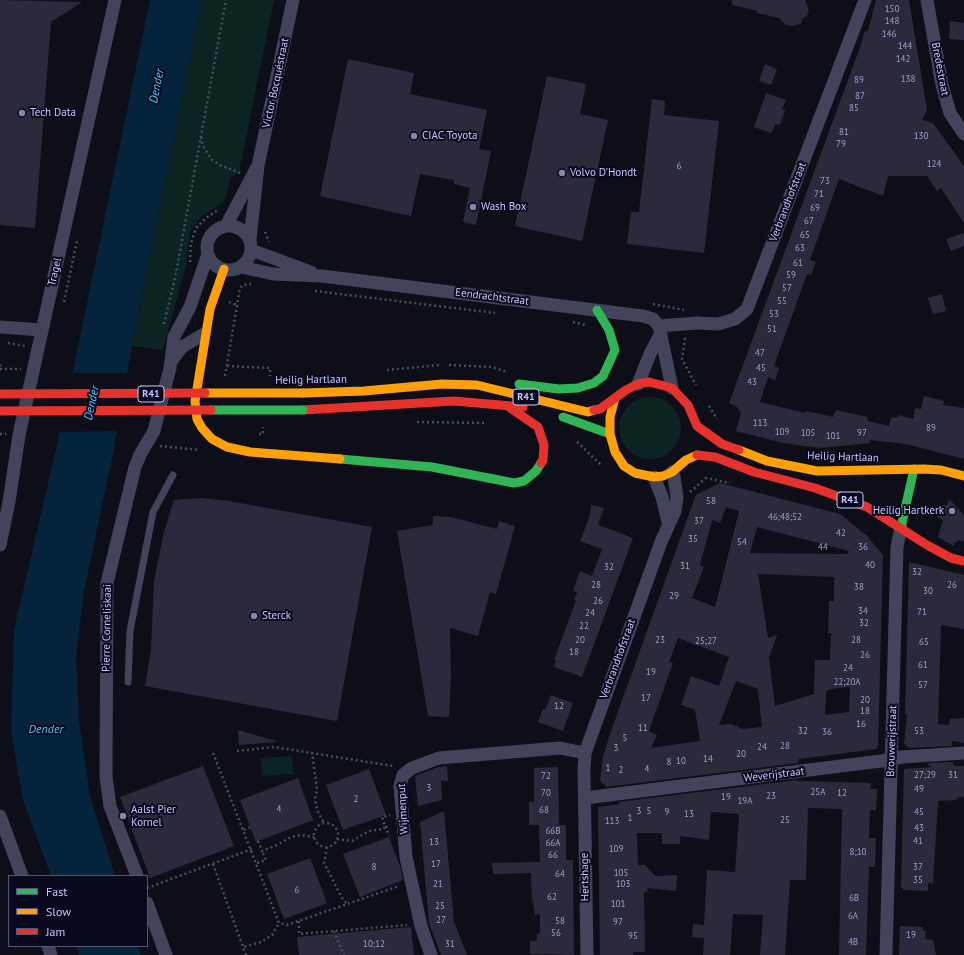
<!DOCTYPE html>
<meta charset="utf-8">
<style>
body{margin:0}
#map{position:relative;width:964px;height:955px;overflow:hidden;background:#0e0e18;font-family:"PT Sans",sans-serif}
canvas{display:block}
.legend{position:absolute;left:8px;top:875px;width:140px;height:72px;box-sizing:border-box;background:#09091d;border:1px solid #545577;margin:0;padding:5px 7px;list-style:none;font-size:12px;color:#c5c8ff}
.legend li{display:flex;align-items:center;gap:8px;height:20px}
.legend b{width:20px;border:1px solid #545577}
</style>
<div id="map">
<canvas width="964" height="955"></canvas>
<ul class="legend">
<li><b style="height:5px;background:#30b455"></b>Fast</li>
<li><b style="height:5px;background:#ff9f0a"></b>Slow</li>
<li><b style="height:5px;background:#e5322d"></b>Jam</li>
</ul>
</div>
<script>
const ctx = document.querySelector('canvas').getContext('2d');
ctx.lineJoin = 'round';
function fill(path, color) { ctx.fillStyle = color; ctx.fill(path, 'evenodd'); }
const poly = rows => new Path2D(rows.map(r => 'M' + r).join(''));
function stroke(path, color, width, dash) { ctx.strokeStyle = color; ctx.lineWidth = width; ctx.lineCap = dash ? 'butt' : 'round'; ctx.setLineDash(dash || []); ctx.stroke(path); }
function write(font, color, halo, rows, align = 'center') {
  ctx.font = font + ' "PT Sans",sans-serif'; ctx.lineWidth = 4; ctx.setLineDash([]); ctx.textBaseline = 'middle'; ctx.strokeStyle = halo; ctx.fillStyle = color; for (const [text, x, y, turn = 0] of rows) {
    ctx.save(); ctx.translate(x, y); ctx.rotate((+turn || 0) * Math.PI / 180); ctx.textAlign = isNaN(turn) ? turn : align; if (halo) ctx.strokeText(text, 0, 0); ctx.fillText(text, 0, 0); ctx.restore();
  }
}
fill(poly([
 [202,0,274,0,239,172,230,178,227,193,223,203,201,216,190,231,186,265,163,350,132,346],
 '619 428a31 31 0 1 1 62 0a31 31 0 1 1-62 0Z',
 [292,756,293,774,262,776,261,758]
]), '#0c2421');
fill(poly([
 [150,0,202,0,132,346,111,463,84,591,76,655,79,721,90,796,115,876,51,876,23,800,11,732,14,630,62,423],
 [76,946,138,946,141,955,79,955]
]), '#06233c');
fill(poly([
 [71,373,129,373,119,431,58,432]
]), '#0e0e18');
fill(poly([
 [0,0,82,2,51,22,35,228,0,225],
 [732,0,805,0,809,11,807,16,802,19,801,24,792,26,786,25,779,18,757,13,758,11,732,5],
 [876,0,909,0,927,110,922,120,933,123,964,166,964,223,941,188,937,191,927,176,888,176,883,196,839,179,810,260,816,262,811,275,807,274,774,366,779,368,775,380,768,377,760,402,805,413,806,411,833,417,836,410,867,417,868,421,889,426,891,417,897,418,898,415,913,419,915,408,921,409,924,396,944,401,943,405,964,408,964,459,906,444,869,440,870,443,820,448,783,443,736,431,741,413,737,407,729,403,862,42,864,32,868,31],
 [950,21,964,23,964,40,949,39],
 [348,59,414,73,410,94,487,110,479,149,491,151,476,225,463,222,470,188,454,184,454,180,420,174,411,216,320,196],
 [765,64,777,69,771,85,759,81],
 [547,76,586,84,580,114,608,120,582,241,515,226],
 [766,93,786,100,782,109,785,110,780,125,776,124,771,133,754,127],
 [652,99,665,101,664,115,719,121,704,253,627,244,631,212,639,212],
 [964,233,964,246,951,251,946,239],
 [942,294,946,311,933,314,928,298],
 [720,483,840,514,866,535,883,555,878,746,876,749,799,759,798,763,606,787,600,780,603,757,610,734,689,514,696,495],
 [726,507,739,511,715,607,692,598,704,567,700,565,712,520,720,523],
 [757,527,849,551,848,554,750,553],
 [758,574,834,577,834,601,829,601,828,633,831,633,830,660,815,660,814,694,775,706,769,657,777,635,768,638],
 [678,638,729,657,719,686,691,676,681,705,695,710,700,741,651,748,657,735,649,731,673,663,669,662],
 [736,681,758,689,762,727,743,729,731,724,719,725],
 [850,687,849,712,825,715,826,691,836,688],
 [201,498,228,501,372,527,337,721,145,686,151,650,154,581,164,532,174,500],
 [949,499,964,515,964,541,958,540,958,542,955,542,954,546,938,537,943,520,937,517,942,505,947,505],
 [591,505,604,508,598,525,633,538,582,677,554,667,556,661,554,660,576,600,574,600,577,592,573,591,580,571,592,576,602,549,580,541,590,515],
 [433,516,451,517,497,529,499,521,515,526,496,594,490,592,478,636,450,628,451,679,449,717,428,716,397,531,433,525],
 [909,562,964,575,964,629,941,625,938,724,949,725,950,719,964,718,964,743,952,741,952,746,909,748,904,744,907,714,905,715],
 [551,695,573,703,563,731,538,722,543,709,545,710],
 [238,730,276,741,276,742,239,745],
 [953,762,954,766,964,766,964,797,956,798,957,800,938,801,933,884,928,883,928,891,903,890,903,888,901,888,904,769,931,767,927,763],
 [203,766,234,846,150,878,120,797],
 [447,766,448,781,441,781,442,800,418,806,415,776,439,767],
 [558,767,559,825,566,825,566,860,573,860,574,955,530,954,530,941,537,941,537,934,540,933,540,914,535,915,533,901,532,901,531,873,493,874,492,863,540,862,539,825,529,825,529,802,534,802,534,768],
 [369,769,386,815,343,830,326,785],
 [298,778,313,820,256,842,240,800],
 [797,780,797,781,871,783,870,789,877,789,876,810,870,810,869,838,876,838,875,867,869,867,866,955,839,955,842,809,808,808,806,880,790,880,785,955,760,955,763,915,733,914,730,955,703,955,704,938,692,937,693,924,704,925,707,870,735,872,739,814,711,812,709,840,680,836,680,844,662,844,662,833,637,833,638,865,645,865,655,876,677,875,676,891,647,888,648,892,644,892,645,952,633,952,633,955,600,955,598,807,620,804,618,802],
 [444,811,454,922,467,955,441,955,429,923,420,822],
 [389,837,400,866,403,880,360,897,343,854],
 [310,858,327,903,284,919,267,874],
 [900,926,923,927,923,931,926,931,925,939,933,940,936,955,899,955],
 [411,927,414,955,299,955,297,937]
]), '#2a2a3c');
stroke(poly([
 [201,137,203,146,212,160,220,165,240,173],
 [265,232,269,242],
 [190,262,191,243,196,228,206,218,218,210],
 [315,291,495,313],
 [64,302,77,241],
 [229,302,237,305],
 [653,304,684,310],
 [573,322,586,325],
 [164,324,175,278,226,0],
 [685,338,682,359,696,385],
 [8,343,25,346],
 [0,365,1,366],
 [449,365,492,367,507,372],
 [227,366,270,368,270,376],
 [0,369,21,369],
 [387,370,440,365],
 [225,376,240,288,243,285,251,284],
 [709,406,717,419],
 [417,422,486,423],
 [0,434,6,434],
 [259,434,263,434,263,427],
 [577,442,601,465],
 [160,446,199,450],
 [705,478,730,483],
 [690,492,706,478],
 [237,751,274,747,393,766],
 [312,752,317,790,315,798,317,810,324,823],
 [213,753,279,923,287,925,399,886],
 '314 835a12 12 0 1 1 24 0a12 12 0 1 1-24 0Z',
 [386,826,389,836],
 [244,830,250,827],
 [337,839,352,841,369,831,384,829,385,826,382,817,390,815],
 [258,841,262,851,277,845,291,837,301,835,314,837],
 [327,847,324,863,342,898,347,904],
 [257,863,266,860,262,851],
 [213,864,243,947],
 [147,888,252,849],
 [299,921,299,934,407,925],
 [334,931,344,955],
 [246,955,243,947,261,942,272,935,279,923]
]), '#3f545e', 2.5, [2, 3]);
stroke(poly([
 [128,682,130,631,153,512,173,475]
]), '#41445a', 7);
stroke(poly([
 [927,0,942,85,950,113,964,134],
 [226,226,256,169],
 '207 248a22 22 0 1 1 44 0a22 22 0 1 1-44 0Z',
 [250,239,258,166,293,0],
 [251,250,311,272],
 [241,267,273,274,322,276,643,316,653,319,659,326],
 [659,326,697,323,718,324,735,319,747,309,865,0],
 [659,326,672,388],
 [0,327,42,330],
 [172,360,182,347,204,334],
 [638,384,650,354,661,333],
 [654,477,662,497,668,522],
 [0,545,9,502,19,435,115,0],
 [585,798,881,761,902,757,964,753],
 [0,816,22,876],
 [137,876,110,806,106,777,107,583,135,467,141,453,154,431,170,368,174,337,190,307,208,254],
 [147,903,166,955],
 [48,946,51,955],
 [431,955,421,926,406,857,400,786,403,775,412,768,439,758,560,748,585,753],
 [587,955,584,771,585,753,661,542,675,511,677,497,674,477,672,472],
 [886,955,897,547,901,527]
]), '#41445a', 13);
stroke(poly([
 [519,384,559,389,578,388,594,383,603,376,615,350,609,330,597,310],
 [563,417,610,434],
 [340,459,432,467,514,483,524,481,536,471,541,463],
 [901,527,914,469]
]), '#30b455', 9);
stroke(poly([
 [224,269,210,309,195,401,197,419,202,428,212,439,227,447,250,452,340,459],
 [303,393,364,391,442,384,477,385,588,412,594,410],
 [615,398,610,417,610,434,615,452,624,466,635,473,654,477,663,476,672,472,686,460,697,455],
 [739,450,767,461,817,471,924,469,941,470,964,476]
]), '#ff9f0a', 9);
stroke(poly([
 [509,407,538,427,544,445,543,460,541,463],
 [303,410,454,401,523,407],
 [594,410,600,409,626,390,638,384,649,382,672,388,688,405,697,426,722,444,739,450],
 [697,455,715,457,754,472,815,488,867,507,927,545,951,558,964,561]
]), '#e5322d', 9);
stroke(poly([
 [211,410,303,410]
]), '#30b455', 9);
stroke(poly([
 [205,393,303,393]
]), '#ff9f0a', 9);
stroke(poly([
 [0,394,205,393],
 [0,411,211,410]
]), '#e5322d', 9);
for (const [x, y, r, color] of [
 [22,113,4,"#8587ae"],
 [414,136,4,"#8587ae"],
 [562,173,4,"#8587ae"],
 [473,207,4,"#8587ae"],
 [952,511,4,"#8587ae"],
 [254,616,4,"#8587ae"],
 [123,816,4,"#8587ae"]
]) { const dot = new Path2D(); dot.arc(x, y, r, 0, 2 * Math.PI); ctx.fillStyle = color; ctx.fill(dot); stroke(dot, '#09091d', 1.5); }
write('9px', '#9ea0ce', null, [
 ["150",892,9],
 ["148",892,21],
 ["146",889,34],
 ["144",905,46],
 ["142",903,59],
 ["138",908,79],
 ["89",859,80],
 ["87",860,96],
 ["85",854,108],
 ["81",844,132],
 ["130",921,136],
 ["79",841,144],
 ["124",934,164],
 ["6",679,166],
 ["73",825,181],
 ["71",819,194],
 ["69",815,208],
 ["67",809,221],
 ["65",805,235],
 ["63",800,248],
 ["61",798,263],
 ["59",791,275],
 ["57",787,288],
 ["55",782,301],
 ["53",774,314],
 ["51",772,329],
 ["47",760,353],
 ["45",761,368],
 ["43",752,382],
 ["113",760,423],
 ["89",931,428],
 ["109",782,432],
 ["105",808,433],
 ["97",862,433],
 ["101",833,436],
 ["58",711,501],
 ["46;48;52",785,517],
 ["37",699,521],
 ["42",841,533],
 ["35",693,539],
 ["54",742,542],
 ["44",823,547],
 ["36",863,547],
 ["40",870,565],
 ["31",685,566],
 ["32",609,567],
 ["32",917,572],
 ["28",596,585],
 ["26",952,585],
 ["38",859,587],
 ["30",928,591],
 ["29",674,596],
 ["26",598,601],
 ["34",863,611],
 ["71",922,612],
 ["24",590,613],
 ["32",864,623],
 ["22",584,626],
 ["20",580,640],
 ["23",660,640],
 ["28",856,640],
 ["25;27",706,641],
 ["65",924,642],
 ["18",574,652],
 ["26",865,655],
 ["61",923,665],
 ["24",848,668],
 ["19",651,672],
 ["22;20A",847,682],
 ["57",923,685],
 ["17",646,698],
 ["20",865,700],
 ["12",559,706],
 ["18",865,711],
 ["16",861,724],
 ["11",643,728],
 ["32",803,731],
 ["53",919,731],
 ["36",827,732],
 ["5",625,738],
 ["28",785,746],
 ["24",762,747],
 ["3",616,748],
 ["20",741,754],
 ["14",708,759],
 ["10",681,761],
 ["8",669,762],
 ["1",608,768],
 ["4",647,769],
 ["2",621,770],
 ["27;29",925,775],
 ["31",953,775],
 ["72",546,776],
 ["3",429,788],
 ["49",919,789],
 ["25A",818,792],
 ["70",546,793],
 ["12",842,793],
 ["23",771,796],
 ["19",726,797],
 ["2",356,799],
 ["19A",745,801],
 ["4",279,809],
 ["68",544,810],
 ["3",639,811],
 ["5",649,811],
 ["9",667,812],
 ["45",919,812],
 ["13",689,814],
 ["1",630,818],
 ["25",785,820],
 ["113",612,821],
 ["43",919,828],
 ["66B",553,831],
 ["41",918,841],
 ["13",434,842],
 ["66A",553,843],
 ["109",616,849],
 ["8;10",858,852],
 ["66",553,855],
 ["17",436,864],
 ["8",374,867],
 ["37",918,867],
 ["105",621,873],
 ["64",560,874],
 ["35",918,880],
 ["21",438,884],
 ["103",623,884],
 ["6",297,890],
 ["62",552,897],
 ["6B",854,898],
 ["101",618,904],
 ["25",440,906],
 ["6A",853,916],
 ["27",441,920],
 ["58",560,921],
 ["97",618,922],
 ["56",556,933],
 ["19",911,935],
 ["95",633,936],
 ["4B",853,942],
 ["10;12",374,944],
 ["31",450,944]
]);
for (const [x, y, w] of [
 [151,394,26],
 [526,397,26],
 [850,500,26]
]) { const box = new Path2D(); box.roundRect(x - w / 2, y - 8, w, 16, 3); ctx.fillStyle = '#09091d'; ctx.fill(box); stroke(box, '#c5c8ff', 1); }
write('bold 10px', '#c5c8ff', null, [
 ["R41",151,394],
 ["R41",526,397],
 ["R41",850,500]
]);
write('11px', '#c5c8ff', '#09091d', [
 ["Bredestraat",940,69,79],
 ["Victor Bocquéstraat",276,83,-78],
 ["Verbrandhofstraat",788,202,-69],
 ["Tragel",55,272,-77],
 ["Eendrachtstraat",492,297,7],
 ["Heilig Hartlaan",311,380,-1],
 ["Heilig Hartlaan",843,457,2],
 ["Pierre Corneliskaai",107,628,-89],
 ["Verbrandhofstraat",618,659,-70],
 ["Brouwerijstraat",892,741,-88],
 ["Weverijstraat",774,775,-7],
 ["Wijmenput",403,809,-93],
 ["Hertshage",585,877,-91]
]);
write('11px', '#c5c8ff', '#09091d', [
 ["Tech Data",30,113],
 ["CIAC Toyota",422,136],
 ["Volvo D'Hondt",570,173],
 ["Wash Box",481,207],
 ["Heilig Hartkerk",944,511,"right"],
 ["Sterck",262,616],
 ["Aalst Pier",131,810],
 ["Kornel",131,823]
], 'left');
write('italic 12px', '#53cdff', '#09091d', [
 ["Dender",157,86,-79],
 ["Dender",92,403,-78],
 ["Dender",46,730]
]);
</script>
